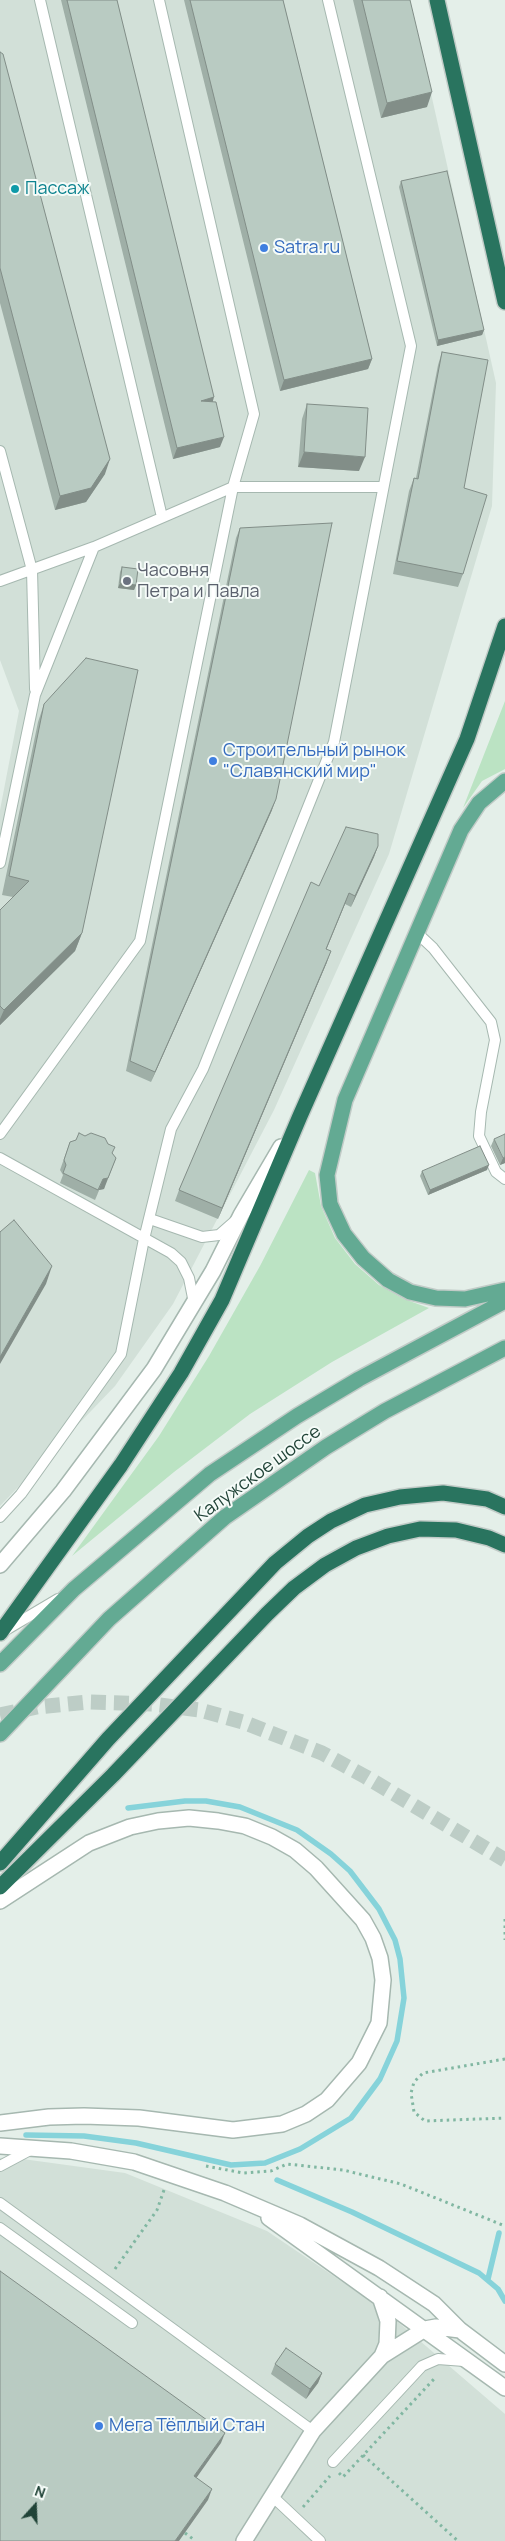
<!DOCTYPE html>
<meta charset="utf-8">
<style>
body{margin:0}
#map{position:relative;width:505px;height:2541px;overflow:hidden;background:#e4efe9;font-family:Manrope,sans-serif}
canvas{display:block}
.north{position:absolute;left:10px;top:2481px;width:50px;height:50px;-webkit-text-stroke:4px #f5fbf8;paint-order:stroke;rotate:20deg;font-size:14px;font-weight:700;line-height:20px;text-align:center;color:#214438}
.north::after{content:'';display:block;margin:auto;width:18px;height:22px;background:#214438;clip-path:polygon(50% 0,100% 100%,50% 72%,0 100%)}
</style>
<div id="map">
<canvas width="505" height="2541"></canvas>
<div class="north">N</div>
</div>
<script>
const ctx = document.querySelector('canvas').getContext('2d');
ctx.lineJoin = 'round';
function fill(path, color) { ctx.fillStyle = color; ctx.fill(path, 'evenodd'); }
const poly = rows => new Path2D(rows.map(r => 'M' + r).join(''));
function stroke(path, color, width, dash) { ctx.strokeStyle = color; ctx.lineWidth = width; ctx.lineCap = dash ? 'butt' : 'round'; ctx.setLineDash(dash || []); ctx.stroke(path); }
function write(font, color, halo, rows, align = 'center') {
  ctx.font = font + ' Manrope,sans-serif'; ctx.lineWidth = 4; ctx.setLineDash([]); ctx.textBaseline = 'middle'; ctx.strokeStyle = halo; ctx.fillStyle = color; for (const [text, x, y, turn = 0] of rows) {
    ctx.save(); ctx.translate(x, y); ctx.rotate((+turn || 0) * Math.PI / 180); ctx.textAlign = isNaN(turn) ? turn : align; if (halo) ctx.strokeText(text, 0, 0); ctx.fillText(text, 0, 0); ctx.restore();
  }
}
fill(poly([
 [0,0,410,0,496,383,492,506,389,854,274,1110,173,1304,115,1386,0,1506,0,810,19,711,0,660],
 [8,2157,125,2173,267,2231,384,2310,505,2414,505,2541,0,2541,0,2158]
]), '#d2e0d8');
fill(poly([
 [505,701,505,769,482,781,463,808],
 [309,1170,315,1173,321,1206,335,1238,355,1264,379,1285,404,1299,429,1308,332,1362,250,1414,174,1472,72,1556,159,1436,209,1356,260,1266]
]), '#bbe3c3');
stroke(poly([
 [26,2135,84,2136,136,2143,231,2165,265,2163,300,2149,351,2118,380,2079,397,2041,404,1998,400,1959,395,1940,379,1909,350,1871,331,1854,297,1830,240,1807,206,1801,185,1801,128,1808],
 [277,2180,352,2212,479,2273,498,2289,505,2301],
 [488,2279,499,2233]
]), '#86d3da', 5.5);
stroke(poly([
 [0,1715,37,1707,88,1702,152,1704,200,1710,243,1722,322,1753,366,1777,505,1860]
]), '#bdcdc6', 15, [15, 8]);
const lane = poly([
 [40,0,162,517],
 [0,451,32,570,35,689],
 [0,581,94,547,233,487,382,487],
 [0,863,35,695,94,547],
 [417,933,433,948,491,1022,495,1040,481,1112,479,1136,496,1172,505,1179],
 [0,1134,140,941,233,487,254,414,159,0],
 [0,1158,171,1253,181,1262,189,1278,194,1303],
 [150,1219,202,1237,219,1235,235,1221],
 [0,1517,21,1494,121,1354,144,1239,171,1129,203,1069,334,742,411,346,328,0],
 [4,1631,58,1599],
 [0,2166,30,2150],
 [0,2203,313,2431],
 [0,2228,132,2323],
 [333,2462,422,2366,438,2359,464,2361],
 [271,2495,320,2541]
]);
const street = poly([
 [0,1565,63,1491,154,1369,213,1271,241,1215,281,1147],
 [0,1901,89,1843,130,1827,158,1821,189,1818,218,1821,245,1826,272,1837,295,1850,316,1868,363,1920,373,1938,380,1958,383,1980,379,2023,359,2063,327,2100,306,2114,282,2124,233,2130,139,2118,84,2116,49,2117,0,2123],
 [0,2146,71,2151,134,2162,225,2193,300,2225,379,2268,434,2304,460,2330,505,2364],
 [269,2218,505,2388],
 [380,2297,388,2321,387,2344,382,2356],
 [244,2541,313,2431,382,2356,425,2329,436,2327,460,2330]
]);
const primary = poly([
 [505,781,479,803,461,830,345,1100,327,1175,330,1204,344,1234,363,1258,388,1280,410,1292,436,1298,465,1299,505,1290],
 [0,1664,74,1589,210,1474,297,1416,359,1379,505,1301],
 [0,1734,109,1619,225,1517,326,1447,385,1411,505,1348]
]);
const highway = poly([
 [437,0,505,302],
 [0,1633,121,1465,181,1373,222,1300,300,1116,467,739,505,626],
 [0,1863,108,1739,275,1563,308,1536,331,1521,365,1505,400,1497,443,1493,487,1499,505,1507],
 [0,1887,113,1775,267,1614,294,1588,325,1565,356,1548,388,1536,420,1529,456,1530,489,1538,505,1545]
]);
stroke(lane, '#a6b8b0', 12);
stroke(street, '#a6b8b0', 18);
stroke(primary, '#c1cbc7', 18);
stroke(highway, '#c1cbc7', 18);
stroke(poly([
 [505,1919,505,1940],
 [505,2059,423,2073,414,2082,411,2093,414,2112,425,2121,505,2118],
 [206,2166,243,2173,271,2171,287,2164,343,2170,401,2184,505,2226],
 [115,2269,157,2210,164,2190],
 [363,2455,458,2541],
 [339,2473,343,2477,434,2379],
 [303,2507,330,2476],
 [185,2533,193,2539,192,2541]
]), '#81b7a2', 3, [2.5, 4]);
stroke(lane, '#fff', 10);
stroke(street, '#fff', 15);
stroke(primary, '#63aa93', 15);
stroke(highway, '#29745f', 15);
fill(poly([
 [61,0,117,0,213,402,220,447,173,459],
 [184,0,283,0,372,359,368,369,280,391],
 [353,0,410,0,427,107,381,118],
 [0,52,105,474,86,502,55,510,0,303],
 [401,181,484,330,482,335,437,346,399,187],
 [442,352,464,488,463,574,458,587,393,574,409,491,414,478,416,478,438,365],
 [307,404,359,471,298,467,302,419],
 [240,528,272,810,151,1082,126,1071,236,538],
 [122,567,136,585,134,590,118,588,120,572],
 [44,704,82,933,75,951,0,1025,0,910,13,897,2,895,38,722],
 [378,846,374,857,351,907,345,904,326,949,327,962,218,1219,175,1201,179,1190,319,886],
 [494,1139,505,1163,500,1165,491,1146],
 [76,1140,112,1154,104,1189,99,1190,95,1200,60,1183,63,1175,60,1170,70,1142],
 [487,1170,428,1195,420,1176,422,1171],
 [275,2364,322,2373,318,2383,306,2399,271,2374]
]), '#9fafa7');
fill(poly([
 [432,92,427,107,381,118,387,103],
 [484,330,482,335,437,346,438,340],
 [372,359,368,369,280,391,284,380],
 [214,397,211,408,201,401],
 [224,437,220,447,173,459,177,448],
 [304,452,365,457,359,471,298,467],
 [110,459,105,474,86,502,55,510,60,496],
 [120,583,136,585,134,590,118,588],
 [276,799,272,810,151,1082,155,1072],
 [378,846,374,857,351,907,355,896],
 [349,893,345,904,322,960,326,949],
 [82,933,75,951,0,1025,0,1019,4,1010],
 [331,951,327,962,218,1219,222,1208],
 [505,1157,505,1163,500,1165,503,1158],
 [116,1158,104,1189,99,1190,95,1200,103,1179],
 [489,1165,487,1170,428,1195,430,1190],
 [52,1266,46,1284,0,1364,0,1357],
 [322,2373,318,2383,306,2399,310,2389],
 [225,2433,221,2443,190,2487,194,2476],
 [212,2489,208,2500,179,2541,175,2541]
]), '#828e88');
const building = poly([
 [67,0,117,0,214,397,201,401,216,402,224,437,177,448,67,0],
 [190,0,283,0,372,359,284,380,190,0],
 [362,0,410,0,432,92,387,103,362,0],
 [0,52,3,54,110,459,91,488,60,496,0,268,0,52],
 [447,171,484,330,438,340,401,181,447,171],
 [442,352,488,360,464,488,487,495,463,574,397,561,414,478,418,479,442,352],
 [307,404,368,408,365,457,304,452,307,404],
 [332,523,276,799,155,1072,130,1061,240,528,332,523],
 [122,567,138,569,136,585,120,583,122,567],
 [86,658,138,670,82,933,4,1010,0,1006,0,910,29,881,9,876,44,704,86,658],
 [346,827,378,834,378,846,355,896,349,893,326,949,331,951,222,1208,179,1190,311,882,319,886,346,827],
 [79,1133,85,1136,91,1133,105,1138,108,1144,115,1147,112,1153,116,1158,108,1178,103,1179,98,1190,63,1173,66,1165,64,1160,70,1142,76,1140,79,1133],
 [505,1134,505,1157,503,1158,494,1139,505,1134],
 [480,1146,489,1165,430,1190,422,1171,480,1146],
 [14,1220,52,1266,0,1357,0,1232,14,1220],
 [0,2271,225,2433,194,2476,212,2489,175,2541,0,2541,0,2271],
 [286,2348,322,2373,310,2389,275,2364,286,2348]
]);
fill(building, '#b9cbc2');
stroke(building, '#828e88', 1);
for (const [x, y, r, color] of [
 [15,189,5,"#0f9aa8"],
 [264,248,5,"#3f7fe0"],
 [127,581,5,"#6b7280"],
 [213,761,5,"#3f7fe0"],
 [99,2426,5,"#3f7fe0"]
]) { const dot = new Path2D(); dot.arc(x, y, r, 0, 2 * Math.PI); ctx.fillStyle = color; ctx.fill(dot); stroke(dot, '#f5fbf8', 2); }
write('18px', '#0d838f', '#f5fbf8', [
 ["Пассаж",25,189]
], 'left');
write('18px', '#366cbe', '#f5fbf8', [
 ["Satra.ru",274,248],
 ["Строительный рынок",223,751],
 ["\"Славянский мир\"",223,772],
 ["Мега Тёплый Cтан",109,2426]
], 'left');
write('18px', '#5b616d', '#f5fbf8', [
 ["Часовня",137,571],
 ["Петра и Павла",137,592]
], 'left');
write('18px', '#214438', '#f5fbf8', [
 ["Калужское шоссе",258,1474,-36]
]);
</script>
